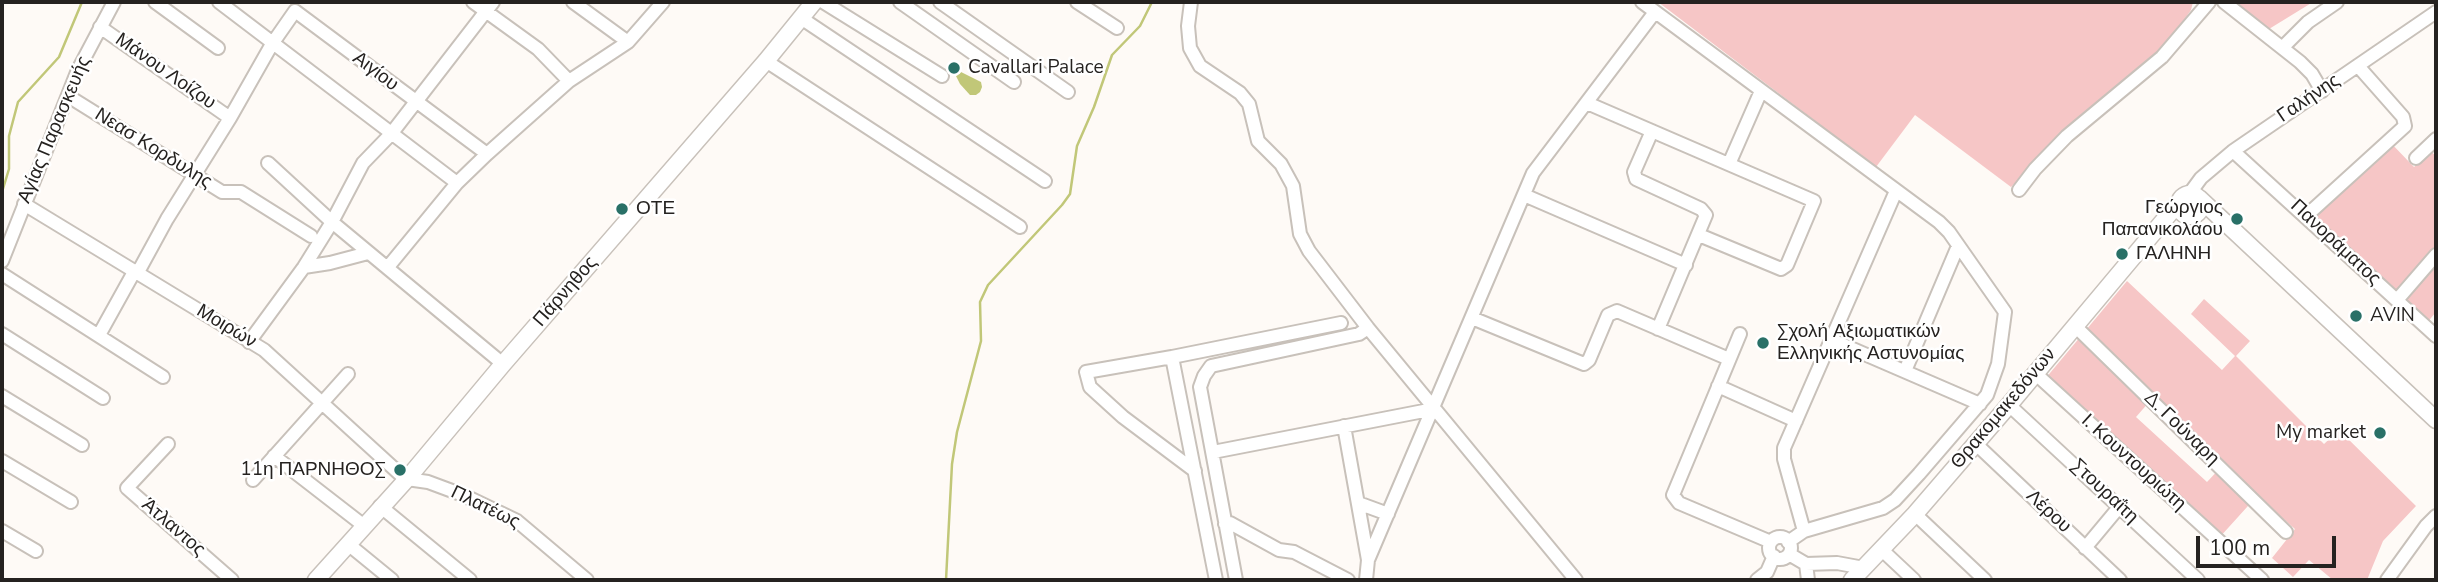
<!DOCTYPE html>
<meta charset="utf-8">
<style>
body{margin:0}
#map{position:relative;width:2438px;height:582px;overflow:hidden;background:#fefaf6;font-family:"Nunito Sans",sans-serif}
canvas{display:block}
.frame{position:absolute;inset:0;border:4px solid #252220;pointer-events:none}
.scale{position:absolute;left:2196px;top:536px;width:140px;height:32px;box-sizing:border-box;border:4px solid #252220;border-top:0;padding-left:9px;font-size:21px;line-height:24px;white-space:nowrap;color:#252220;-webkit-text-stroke:5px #fff;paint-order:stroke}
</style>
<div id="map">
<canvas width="2438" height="582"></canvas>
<div class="frame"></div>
<div class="scale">100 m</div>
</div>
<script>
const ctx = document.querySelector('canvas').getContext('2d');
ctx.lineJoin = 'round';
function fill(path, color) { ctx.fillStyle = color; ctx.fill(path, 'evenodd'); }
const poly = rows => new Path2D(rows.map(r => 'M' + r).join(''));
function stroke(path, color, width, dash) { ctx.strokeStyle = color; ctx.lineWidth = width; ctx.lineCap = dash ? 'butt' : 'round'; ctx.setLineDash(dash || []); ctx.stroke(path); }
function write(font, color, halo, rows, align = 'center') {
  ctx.font = font + ' "Nunito Sans",sans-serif'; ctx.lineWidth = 5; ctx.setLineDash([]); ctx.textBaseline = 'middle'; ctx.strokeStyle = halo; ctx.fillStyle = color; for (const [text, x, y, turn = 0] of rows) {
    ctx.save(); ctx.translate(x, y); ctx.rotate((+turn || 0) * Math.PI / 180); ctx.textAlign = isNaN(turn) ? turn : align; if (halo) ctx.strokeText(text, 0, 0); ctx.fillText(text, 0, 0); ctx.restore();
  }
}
fill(poly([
 [1658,2,2193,2,2191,10,2168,43,2011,187,1915,115,1876,167],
 [2235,2,2313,2,2269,29],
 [2388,140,2414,167,2432,152,2436,157,2436,312,2426,324,2314,218,2379,160,2373,153],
 [2127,281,2222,370,2235,356,2191,314,2204,299,2250,341,2236,356,2324,444,2339,430,2416,506,2383,541,2367,580,2333,580,2309,560,2293,577,2272,558,2295,529,2257,496,2219,538,2045,379],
 [2150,401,2222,466,2207,482,2136,417]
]), '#f6c6c6');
fill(poly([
 [961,72,981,82,982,87,980,92,976,95,970,95,960,84,956,76]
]), '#c1c778');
stroke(poly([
 [2,192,9,169,9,136,18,102,59,57,82,2],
 [946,580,952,464,957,432,981,341,980,302,988,285,1062,205,1070,194,1077,146,1094,107,1112,55,1140,26,1152,2]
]), '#c1c778', 2.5);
const minor = poly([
 [155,2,218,48],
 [219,2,457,183],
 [473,2,538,49,569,81],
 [573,2,628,42],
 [823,2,942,76],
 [900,2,1014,82],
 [940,2,1068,92],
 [1077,2,1117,28],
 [1191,2,1188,26,1190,48,1200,66,1240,93,1249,104,1258,141,1281,164,1293,186,1300,234,1309,251,1368,328,1576,580],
 [1642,2,1939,222,1949,232,2005,312,1998,364,1987,395,1919,474,1895,500,1883,508,1804,531],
 [2224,2,2300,62,2312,74,2322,91],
 [801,18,1045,181],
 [100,27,230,118],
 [2283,47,2308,22,2337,2],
 [766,61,1020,227],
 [68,96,222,192,241,192,311,236],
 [1587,103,1814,201,1787,265,1781,269,1699,235],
 [1652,131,1634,172,1636,179,1701,209,1706,215,1658,329],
 [2233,151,2436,336],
 [2416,158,2436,139],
 [268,163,332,222,503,364],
 [1729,164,1761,91],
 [2019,190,2035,169,2067,136,2162,57,2209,2],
 [2190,193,2201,178,2233,151,2436,12],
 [1524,195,1686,265],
 [24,204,264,350,401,475,407,479,428,482,463,495,517,521,587,580],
 [2306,216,2405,126,2403,117,2358,66],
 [2,261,78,70,114,2],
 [304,267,332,222,363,163,391,134,493,2],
 [388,267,457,183,487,154,569,81,628,42,663,2],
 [2,274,163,377],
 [137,274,167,219,230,118,272,44,295,11,487,154],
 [2397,300,2436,255],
 [1472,318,1584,364,1589,360,1608,315,1617,311,1729,359],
 [2075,326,2286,532],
 [2,334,103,398],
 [1740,334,1673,495,1679,503,1771,542],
 [99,335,134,272],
 [1832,340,1980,404],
 [249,342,304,267,330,263,368,253],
 [1172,357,1086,372,1090,387,1123,417,1195,471],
 [1905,371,1958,246],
 [2036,374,2262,580],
 [1718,386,1796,421],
 [2,396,82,445],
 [2009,405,2198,580],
 [1344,426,1368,560,1366,580],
 [168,444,127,488,232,580],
 [1976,444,2120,580],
 [1213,452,1434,409],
 [274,456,363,525],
 [2,461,71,502],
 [253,480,348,374],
 [1358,503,1388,514],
 [380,506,470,580],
 [1915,514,1985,580],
 [1225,524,1230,523,1279,550,1294,552,1348,580],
 [2,531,36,551],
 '1769 548a11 11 0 1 1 22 0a11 11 0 1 1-22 0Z',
 [1788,542,1804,531,1784,459,1784,448,1896,191],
 [348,544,392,580],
 [2085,548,2120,506],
 [1882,550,1914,580],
 [1789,554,1806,564,1837,563,1864,568],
 [1368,560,1533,173,1655,12],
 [1806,564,1808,580],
 [1216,580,1172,357,1341,323],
 [1236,580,1200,387,1204,376,1211,366,1359,334,1368,328],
 [1757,580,1767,572,1774,556],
 [2387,580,2426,526,2436,516]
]);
const major = poly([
 '2179 205a11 11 0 1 1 22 0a11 11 0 1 1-22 0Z',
 [2199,198,2436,420],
 [316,580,407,479,503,364,766,61,814,2],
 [1852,580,1915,514,2009,405,2180,201]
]);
stroke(minor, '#c8c1ba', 16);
stroke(major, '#c8c1ba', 19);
stroke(minor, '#fff', 12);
stroke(major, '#fff', 16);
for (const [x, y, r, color] of [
 [954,68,7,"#297067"],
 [622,209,7,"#297067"],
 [2237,219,7,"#297067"],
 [2122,254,7,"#297067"],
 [2356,316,7,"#297067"],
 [1763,343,7,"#297067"],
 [2380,433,7,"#297067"],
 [400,470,7,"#297067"]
]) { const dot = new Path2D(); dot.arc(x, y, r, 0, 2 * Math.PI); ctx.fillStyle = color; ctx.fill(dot); stroke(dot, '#fff', 2.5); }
write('19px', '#252220', '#fff', [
 ["Cavallari Palace",968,68],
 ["Γεώργιος",2223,208,"right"],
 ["Παπανικολάου",2223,230,"right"],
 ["ΟΤΕ",636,209],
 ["ΓΑΛΗΝΗ",2136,254],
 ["AVIN",2370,316],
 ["Σχολή Αξιωματικών",1777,332],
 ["Ελληνικής Αστυνομίας",1777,354],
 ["My market",2366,433,"right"],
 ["11η ΠΑΡΝΗΘΟΣ",386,470,"right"]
], 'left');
write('19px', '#252220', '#fff', [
 ["Μάνου Λοίζου",165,72,35],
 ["Αιγίου",375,72,37],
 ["Γαλήνης",2309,99,-34],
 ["Αγίας Παρασκευής",55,130,-67],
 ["Νεασ Κορδυλης",153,149,32],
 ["Πανοράματος",2335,243,43],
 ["Πάρνηθος",566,292,-49],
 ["Μοιρών",226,327,31],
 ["Θρακομακεδόνων",2004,409,-50],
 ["Δ. Γούναρη",2181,429,44],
 ["Ι. Κουντουριώτη",2133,463,42],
 ["Στουραΐτη",2104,492,43],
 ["Πλατέως",485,508,26],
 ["Λέρου",2048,512,43],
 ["Άτλαντος",173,528,41]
]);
</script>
